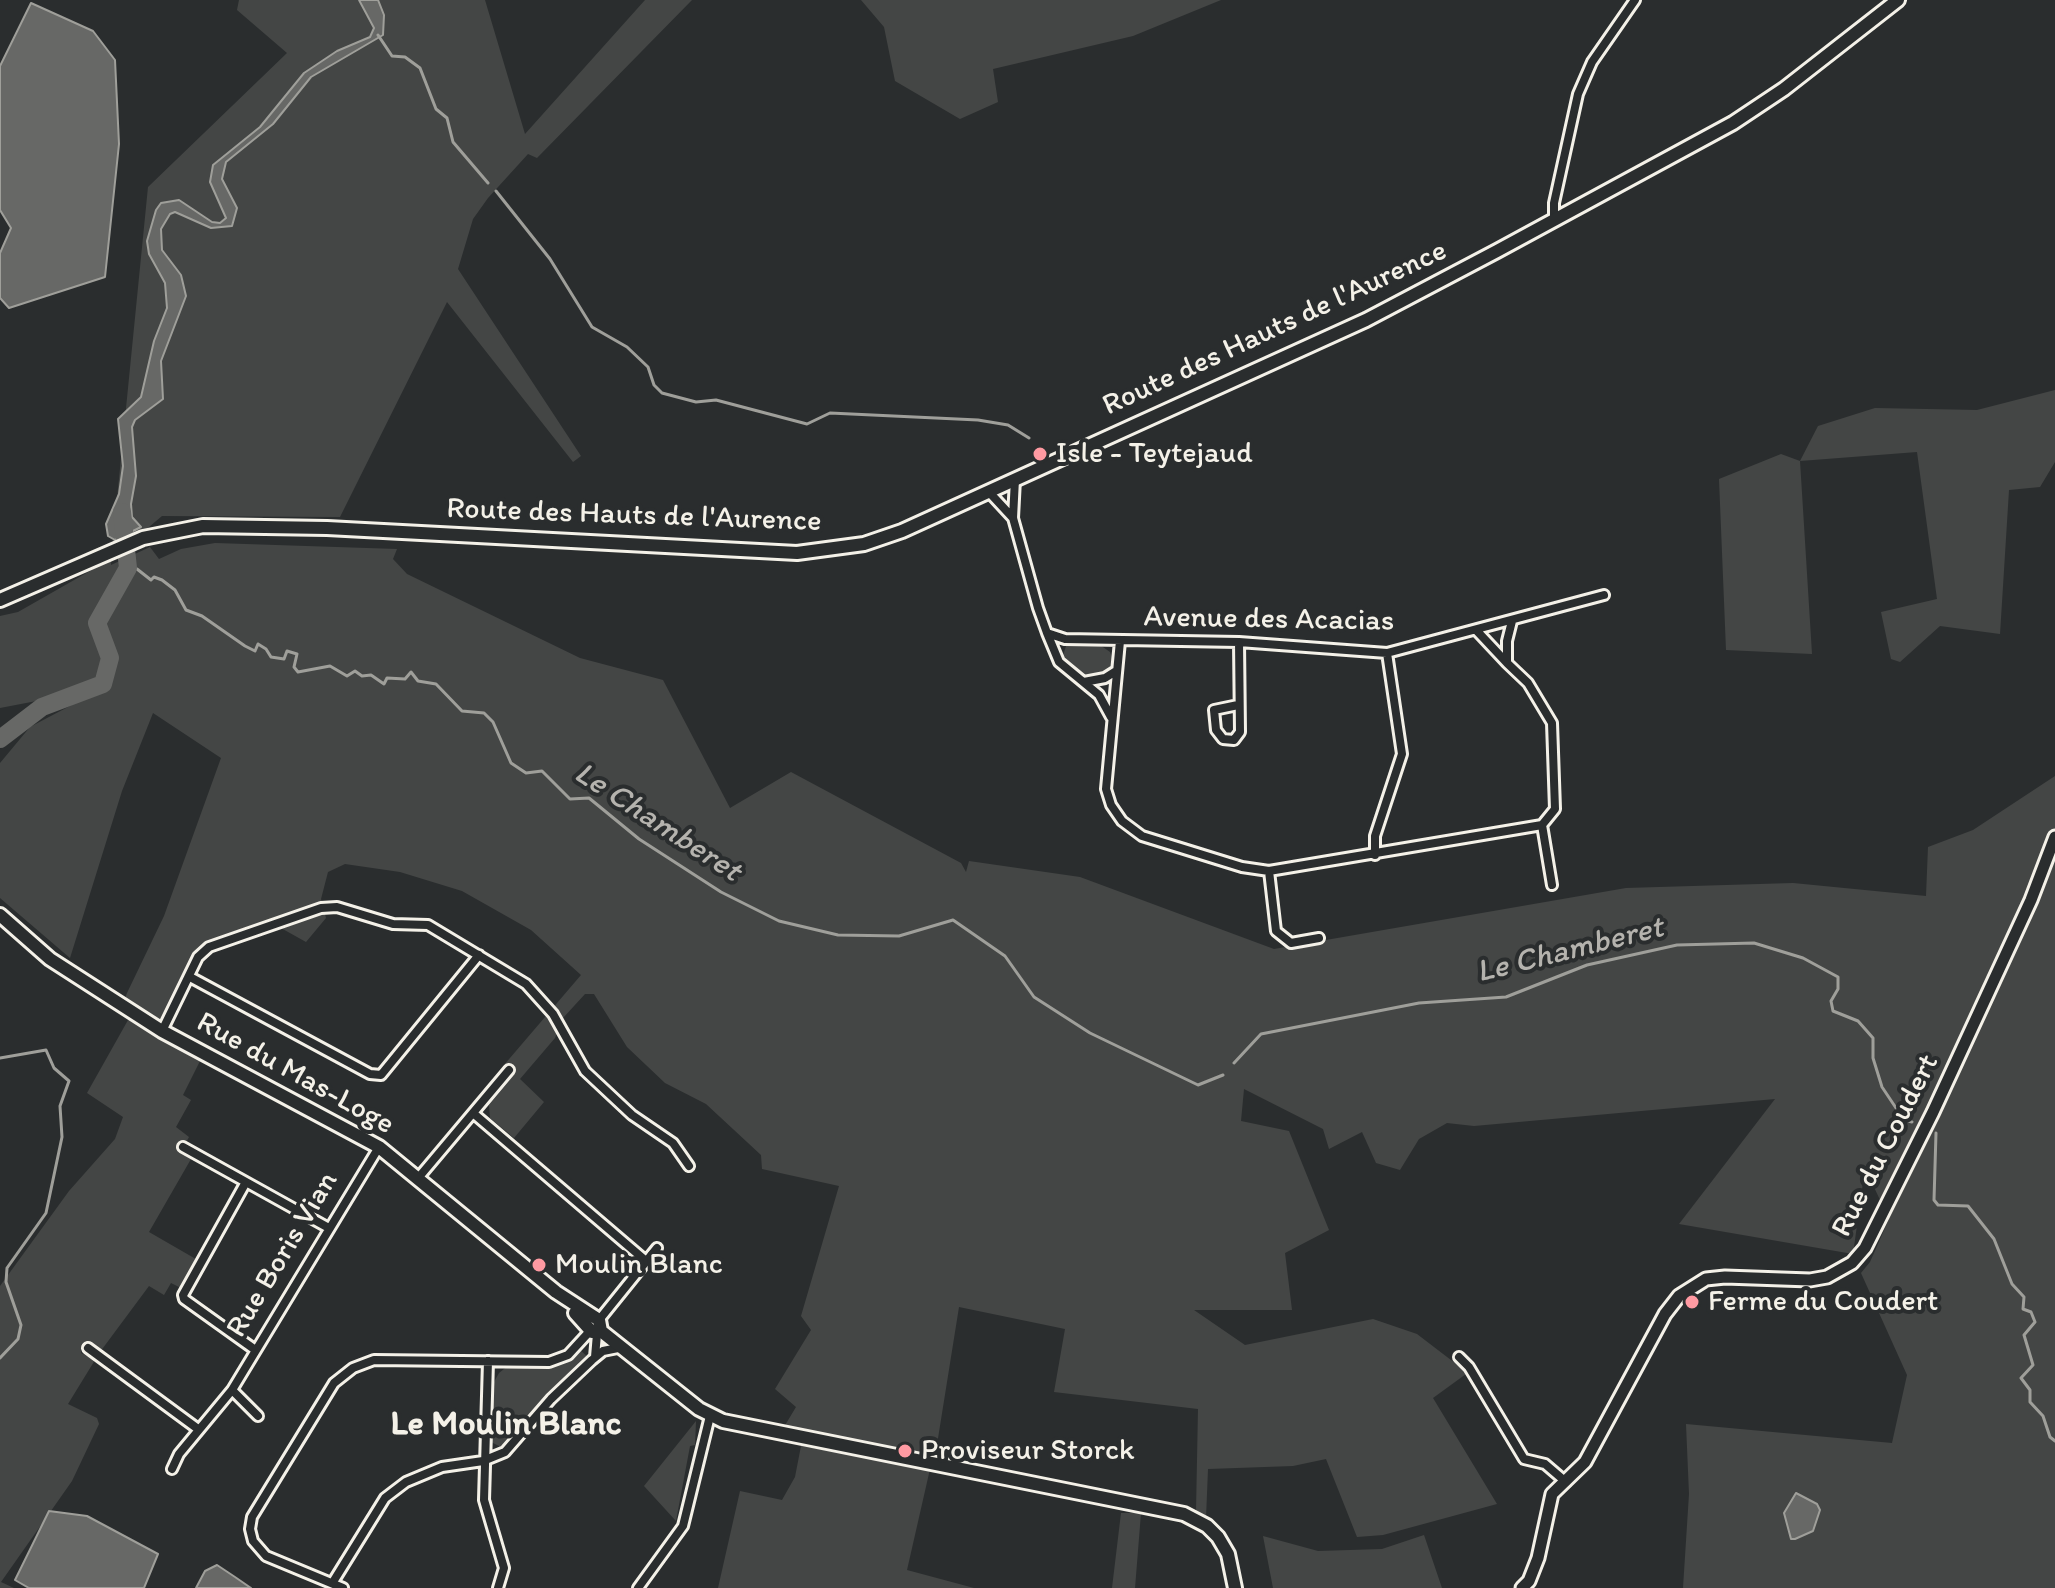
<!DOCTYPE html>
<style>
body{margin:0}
canvas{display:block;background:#2a2d2e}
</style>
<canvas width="2055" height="1588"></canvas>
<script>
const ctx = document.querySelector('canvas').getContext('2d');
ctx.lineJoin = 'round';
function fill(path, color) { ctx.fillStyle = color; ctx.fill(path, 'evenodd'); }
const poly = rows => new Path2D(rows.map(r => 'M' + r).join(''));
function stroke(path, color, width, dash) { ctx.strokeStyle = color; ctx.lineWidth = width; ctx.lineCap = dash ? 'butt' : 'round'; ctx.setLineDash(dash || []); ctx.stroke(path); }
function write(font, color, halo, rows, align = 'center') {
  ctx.font = font + ' Itim,sans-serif'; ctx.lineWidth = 8; ctx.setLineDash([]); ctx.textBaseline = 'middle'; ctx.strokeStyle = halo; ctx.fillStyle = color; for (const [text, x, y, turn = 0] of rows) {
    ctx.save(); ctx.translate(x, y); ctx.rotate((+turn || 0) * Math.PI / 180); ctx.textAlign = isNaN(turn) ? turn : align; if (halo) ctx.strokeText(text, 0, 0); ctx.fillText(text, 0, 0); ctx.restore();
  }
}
fill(poly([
 [239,0,485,0,525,134,645,0,692,0,537,158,528,154,488,198,473,219,458,269,581,456,573,462,447,302,340,517,162,516,111,559,111,565,150,547,159,559,181,549,215,543,397,549,393,559,407,574,580,658,663,680,730,808,791,772,961,863,966,872,969,861,1080,877,1274,949,1626,888,1793,883,1926,896,1928,847,1973,830,2055,776,2055,1588,1683,1588,1689,1494,1686,1424,1892,1443,1907,1375,1861,1273,1870,1262,1889,1219,1865,1168,1853,1254,1679,1224,1775,1099,1474,1126,1447,1123,1419,1139,1400,1170,1376,1163,1362,1132,1329,1149,1323,1129,1244,1089,1241,1121,1289,1131,1329,1230,1285,1253,1292,1310,1194,1310,1245,1345,1373,1319,1417,1334,1464,1370,1466,1374,1433,1398,1497,1504,1383,1535,1357,1537,1326,1459,1293,1466,1208,1469,1206,1518,1196,1512,1198,1409,1054,1392,1065,1329,959,1307,935,1457,784,1427,796,1407,775,1389,811,1330,801,1316,839,1186,762,1169,761,1155,706,1104,665,1083,627,1047,594,994,585,994,563,1018,555,1038,520,1079,544,1102,514,1138,490,1118,489,1105,514,1075,504,1065,581,975,531,930,462,891,400,872,345,864,328,872,321,899,326,918,306,942,272,923,209,947,198,957,163,1031,204,1053,183,1095,191,1100,176,1127,189,1137,180,1153,191,1159,149,1232,201,1262,185,1290,171,1283,164,1295,149,1286,100,1352,91,1342,82,1343,81,1353,95,1360,68,1404,97,1418,99,1424,72,1481,1,1582,14,1588,0,1588,0,1286,69,1191,115,1139,123,1117,87,1093,132,1013,122,1007,127,993,164,916,221,758,153,713,122,791,70,958,0,898,0,763,30,727,104,688,0,708,0,616,18,612,111,559,148,187,287,53,237,10],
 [861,0,1221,0,1133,36,993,69,998,102,960,119,895,81,884,27],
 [2055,390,2055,462,2040,487,2009,490,2000,634,1940,626,1900,662,1891,659,1881,612,1937,599,1917,452,1800,461,1812,654,1726,650,1719,479,1781,454,1800,461,1818,426,1875,408,1977,410],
 [1100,645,1110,652,1113,660,1111,670,1106,674,1085,678,1062,659,1066,646],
 [579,1349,589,1358,523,1420,525,1423,508,1443,503,1448,489,1441,494,1382,499,1373,509,1365,543,1369,544,1366,563,1363],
 [696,1421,695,1445,690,1446,676,1521,644,1486],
 [801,1446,930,1469,907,1570,974,1588,718,1588,740,1491,782,1500,795,1477],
 [1121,1513,1141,1513,1135,1588,1112,1588],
 [1424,1535,1442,1588,1273,1588,1263,1536,1318,1551,1382,1549]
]), '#444645');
const water = poly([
 [359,0,378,0,384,15,383,35,311,77,273,124,226,162,222,179,237,208,232,226,211,228,175,212,170,214,161,229,162,250,181,275,186,296,161,361,163,399,135,420,132,427,136,476,131,504,132,517,141,527,115,540,108,536,106,524,119,494,123,466,118,419,141,397,154,341,167,308,165,283,149,254,147,241,156,210,161,203,179,200,212,222,220,223,226,218,210,182,213,165,260,127,304,73,337,51,370,37,374,28,359,0],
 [31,3,93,31,115,60,119,144,105,277,9,308,0,298,0,253,11,228,0,210,0,66,31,3],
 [1796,1493,1817,1504,1820,1510,1813,1531,1795,1539,1791,1539,1784,1513,1796,1493],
 [49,1511,87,1516,158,1554,144,1588,29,1588,15,1580,49,1511],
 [217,1565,235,1577,251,1588,196,1588,205,1571,217,1565]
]);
fill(water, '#676866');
stroke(water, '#9f9f9a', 2);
stroke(poly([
 [378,35,392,56,405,57,420,68,436,109,447,118,453,142,488,183],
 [496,191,550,259,592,327,627,347,648,367,654,385,662,393,696,402,716,400,807,424,830,413,978,420,1008,425,1029,438],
 [128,568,137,569,151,580,154,577,162,580,175,590,186,610,202,616,245,646,255,651,258,644,266,649,271,657,284,659,287,651,297,654,294,667,298,672,330,666,347,676,355,671,362,676,371,675,384,684,387,678,405,679,411,672,418,681,436,684,462,711,484,713,493,722,511,763,526,773,542,771,570,799,589,798,639,839,721,892,779,921,838,935,899,936,953,920,1005,956,1034,997,1090,1033,1198,1085,1223,1075],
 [0,1058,46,1050,54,1068,69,1081,60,1106,62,1137,46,1213,7,1268,6,1282,21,1325,18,1339,0,1358],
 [1234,1063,1261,1034,1419,1003,1506,997,1587,965,1677,945,1754,943,1803,958,1838,977,1838,989,1831,1001,1833,1011,1858,1021,1873,1038,1873,1058,1882,1087,1904,1120,1912,1122],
 [1936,1133,1934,1200,1938,1205,1968,1206,1994,1239,2012,1284,2024,1297,2023,1309,2031,1312,2035,1322,2024,1335,2033,1365,2021,1378,2030,1390,2030,1402,2043,1416,2050,1437,2055,1441]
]), '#9f9f9a', 3);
stroke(poly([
 [0,739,42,707,103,684,110,658,97,623,128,568,122,512]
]), '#676866', 18);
const minor = poly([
 [1554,221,1554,203,1578,94,1592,62,1635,0],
 [1015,479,1013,518,1038,608,1047,633,1065,639,1239,642,1387,653,1604,595],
 [988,491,1013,518],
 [1477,631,1507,663,1507,641,1512,621],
 [1047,633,1059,662,1099,695,1111,717],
 [1120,641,1106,789,1111,805,1122,821,1142,836,1242,867,1269,871,1542,825],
 [1507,663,1528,683,1552,723,1555,809,1542,825,1552,885],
 [1084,682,1105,678,1116,671],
 [1238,705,1214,710,1216,730,1223,739,1234,740,1240,732,1239,642],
 [1375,855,1375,836,1402,754,1387,653],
 [1269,871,1276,931,1291,943,1319,938],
 [190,977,370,1074,381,1075,479,955],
 [162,1031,198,957,209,947,321,908,337,907,393,924,428,925,526,984,553,1014,585,1071,632,1115,673,1143,689,1166],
 [473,1113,646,1261],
 [183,1147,327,1227],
 [419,1177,509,1070],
 [246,1182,183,1295,184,1299,254,1349],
 [599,1320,657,1248],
 [88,1348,198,1429],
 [595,1357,597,1334],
 [1459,1357,1469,1367,1524,1459,1545,1464,1566,1482],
 [488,1361,484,1500,504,1568,498,1588],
 [258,1416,232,1390,379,1147],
 [172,1469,179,1454,232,1390],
 [333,1582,385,1498,406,1482,442,1467,483,1461,505,1452,551,1399,592,1360,603,1351,623,1347],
 [343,1588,266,1556,253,1541,250,1529,252,1517,334,1383,353,1368,374,1360,549,1362,568,1355,590,1331],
 [638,1588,683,1526,710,1416]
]);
const tertiary = poly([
 [1522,1588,1529,1581,1538,1558,1552,1494,1585,1462,1665,1314,1679,1296,1706,1279,1725,1277,1810,1280,1827,1277,1852,1263,1865,1248,1933,1112,2031,900,2055,837]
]);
const secondary = poly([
 [0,600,143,538,203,526,327,528,797,553,864,544,902,531,1366,320,1497,251,1733,123,1784,89,1898,0],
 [0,915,50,959,162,1031,379,1147,556,1292,599,1320,601,1331],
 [575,1313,592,1332,601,1331],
 [601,1331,699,1409,723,1421,1184,1514,1207,1526,1218,1537,1228,1554,1235,1588]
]);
stroke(minor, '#f4f1e8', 14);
stroke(tertiary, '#f4f1e8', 17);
stroke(secondary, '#f4f1e8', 18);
stroke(minor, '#2a2d2e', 8);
stroke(tertiary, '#2a2d2e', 11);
stroke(secondary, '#2a2d2e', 12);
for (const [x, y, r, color] of [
 [1040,454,8,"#ff9aa2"],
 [539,1265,8,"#ff9aa2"],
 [1692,1302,8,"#ff9aa2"],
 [905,1451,8,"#ff9aa2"]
]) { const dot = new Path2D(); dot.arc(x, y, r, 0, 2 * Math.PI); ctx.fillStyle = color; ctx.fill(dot); stroke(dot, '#2a2d2e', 3); }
write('30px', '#f4f1e8', '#2a2d2e', [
 ["Route des Hauts de l'Aurence",1275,329,-25],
 ["Route des Hauts de l'Aurence",634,516,2],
 ["Avenue des Acacias",1269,620,1],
 ["Rue du Mas-Loge",295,1074,29],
 ["Rue du Coudert",1886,1146,-63],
 ["Rue Boris Vian",283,1255,-59]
]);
write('30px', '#f4f1e8', '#2a2d2e', [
 ["Isle - Teytejaud",1056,454],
 ["Moulin Blanc",555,1265],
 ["Ferme du Coudert",1708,1302],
 ["Proviseur Storck",921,1451]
], 'left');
write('italic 32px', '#b5b3ae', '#2a2d2e', [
 ["Le Chamberet",657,823,33],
 ["Le Chamberet",1570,951,-14]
]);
write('bold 34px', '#f4f1e8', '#2a2d2e', [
 ["Le Moulin Blanc",506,1425]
]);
</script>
